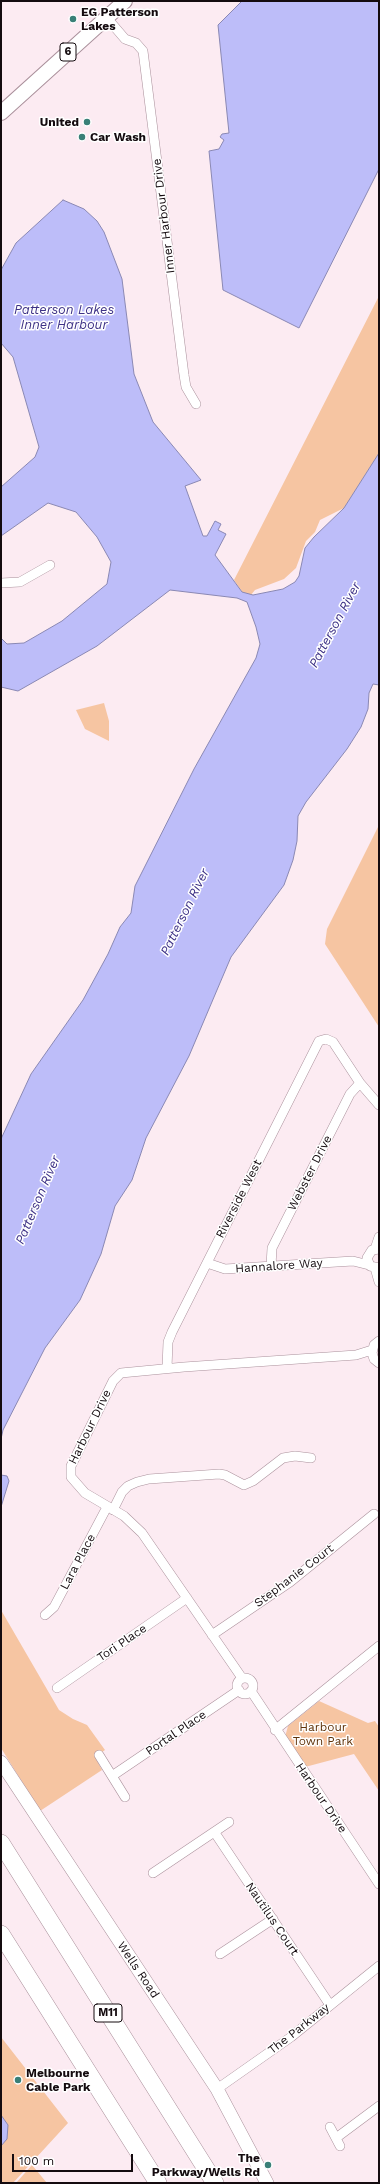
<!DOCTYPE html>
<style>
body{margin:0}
#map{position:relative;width:380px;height:2184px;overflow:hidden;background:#fcebf2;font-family:"Work Sans",sans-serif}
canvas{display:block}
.frame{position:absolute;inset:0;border:2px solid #140b0f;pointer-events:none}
.scale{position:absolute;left:12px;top:2154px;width:121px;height:18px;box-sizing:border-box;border:2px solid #140b0f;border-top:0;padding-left:5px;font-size:12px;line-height:14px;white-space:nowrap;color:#140b0f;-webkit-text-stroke:3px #fff;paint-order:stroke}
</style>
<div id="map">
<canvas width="380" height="2184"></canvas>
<div class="frame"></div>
<div class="scale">100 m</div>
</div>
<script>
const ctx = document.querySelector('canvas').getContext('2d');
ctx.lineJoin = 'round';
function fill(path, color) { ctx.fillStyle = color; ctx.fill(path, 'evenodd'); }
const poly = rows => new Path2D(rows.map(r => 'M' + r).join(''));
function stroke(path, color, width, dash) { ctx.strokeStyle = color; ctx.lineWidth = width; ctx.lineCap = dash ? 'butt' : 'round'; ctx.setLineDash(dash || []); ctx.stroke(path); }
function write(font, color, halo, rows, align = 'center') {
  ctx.font = font + ' "Work Sans",sans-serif'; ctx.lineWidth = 3; ctx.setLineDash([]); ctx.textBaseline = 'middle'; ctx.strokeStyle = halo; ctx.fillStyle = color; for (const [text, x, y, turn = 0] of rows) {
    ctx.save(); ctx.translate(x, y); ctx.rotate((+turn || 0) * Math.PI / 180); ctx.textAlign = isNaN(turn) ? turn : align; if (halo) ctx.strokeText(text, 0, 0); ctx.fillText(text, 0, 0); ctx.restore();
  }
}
fill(poly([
 [379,296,379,453,344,508,320,520,315,532,306,541,296,568,284,579,255,590,250,596,242,592,234,580],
 [104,703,109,721,109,741,85,729,76,710],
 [379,825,379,1027,325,944,327,929],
 [1,1610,59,1710,73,1719,87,1725,105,1750,95,1757,102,1770,40,1811,1,1748],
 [319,1701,368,1723,375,1721,379,1727,379,1791,354,1754,305,1767,285,1737,288,1726],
 [1,2037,68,2123,13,2183,1,2183],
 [32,2165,47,2183,16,2183]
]), '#f6c5a2');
const water = poly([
 [242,1,379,1,379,169,299,328,223,290,209,151,219,149,224,140,220,137,222,134,229,133,218,25,242,1],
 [63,200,84,209,97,221,104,232,122,279,134,374,153,422,201,480,185,486,203,536,207,536,215,521,221,524,218,530,226,534,215,555,242,592,253,595,283,589,295,582,299,576,305,548,314,537,344,508,379,453,379,685,373,684,369,693,368,709,361,727,347,749,306,802,298,816,297,841,293,860,284,885,231,957,189,1056,146,1138,132,1180,115,1206,101,1254,80,1300,45,1348,3,1430,1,1439,1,1139,31,1074,83,1000,108,954,120,927,131,913,135,886,194,769,256,658,260,644,256,627,247,602,237,598,170,590,97,646,18,691,1,687,1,638,7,644,24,643,62,621,107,584,111,562,97,537,76,512,48,503,1,536,1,487,35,457,39,447,13,357,1,343,1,270,16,243,63,200],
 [1,1475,7,1476,9,1481,1,1507,1,1475],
 [1,2115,8,2125,7,2139,1,2146,1,2115]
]);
fill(water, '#bdbdf9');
stroke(water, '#8a88b3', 1);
const street = poly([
 [107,18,125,39,136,43,143,51,184,375,186,387,196,404],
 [1,583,20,582,50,565],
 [375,1249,379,1237],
 [379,1249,372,1250,367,1258,370,1266,379,1268],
 [207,1263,225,1269,353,1261,369,1265],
 [271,1266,272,1248,350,1094,360,1083],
 [375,1268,379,1282],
 [379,1341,374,1345,372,1353,374,1359,379,1363],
 [167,1368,168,1342,172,1332,319,1041,326,1039,333,1042,360,1083,379,1105],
 [113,1510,122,1492,128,1486,137,1482,149,1479,219,1474,225,1475,244,1485,253,1481,283,1458,295,1456,311,1458],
 [45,1615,54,1607,107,1507],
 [212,1635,290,1582,374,1514],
 [242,1678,142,1533,124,1516,85,1493,71,1477,71,1466,113,1381,121,1373,184,1367,356,1355,372,1350],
 '237 1686a8 8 0 1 1 16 0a8 8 0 1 1-16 0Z',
 [57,1688,187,1598],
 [251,1691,379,1884],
 [275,1730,379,1646],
 [99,1755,125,1797],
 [112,1776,239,1690],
 [215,1833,330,2005],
 [153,1873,229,1822],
 [220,1954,273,1919],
 [217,2089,291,2037,379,1966],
 [330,2127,340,2146],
 [336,2138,379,2106]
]);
const secondary = poly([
 [1,1762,217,2089,267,2183]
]);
const primary = poly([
 [1,113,125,1]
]);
const highway = poly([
 [1,1843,215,2183],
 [1,1934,158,2183]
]);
stroke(street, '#ab919c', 10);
stroke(secondary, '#ab919c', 14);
stroke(primary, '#ab919c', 16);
stroke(highway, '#ab919c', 18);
stroke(street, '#fff', 9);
stroke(secondary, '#fff', 13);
stroke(primary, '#fff', 14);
stroke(highway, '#fff', 17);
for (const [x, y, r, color] of [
 [73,19,4,"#397f77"],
 [87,122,4,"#397f77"],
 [82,137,4,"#397f77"],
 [18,2080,4,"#397f77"],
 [268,2165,4,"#397f77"]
]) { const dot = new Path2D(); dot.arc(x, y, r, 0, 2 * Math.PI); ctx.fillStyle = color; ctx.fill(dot); stroke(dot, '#fff', 1.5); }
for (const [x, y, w] of [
 [68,52,16],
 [108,2013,28]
]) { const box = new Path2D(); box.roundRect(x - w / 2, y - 9, w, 18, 3); ctx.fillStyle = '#fff'; ctx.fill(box); stroke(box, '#140b0f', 1); }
write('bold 11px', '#140b0f', null, [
 ["6",68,52],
 ["M11",108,2013]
]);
write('bold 12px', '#140b0f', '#fff', [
 ["EG Patterson",81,12],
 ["Lakes",81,26],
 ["United",79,122,"right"],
 ["Car Wash",90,137],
 ["Melbourne",26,2073],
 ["Cable Park",26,2087],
 ["The",260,2158,"right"],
 ["Parkway/Wells Rd",260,2172,"right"]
], 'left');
write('12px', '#140b0f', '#fff', [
 ["Inner Harbour Drive",164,216,-97],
 ["Webster Drive",310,1173,-63],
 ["Riverside West",239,1199,-63],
 ["Hannalore Way",279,1266,-4],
 ["Harbour Drive",90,1427,-64],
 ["Lara Place",78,1562,-62],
 ["Stephanie Court",294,1576,-37],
 ["Tori Place",122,1643,-34],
 ["Portal Place",176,1733,-34],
 ["Harbour Drive",321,1798,56],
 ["Nautilus Court",272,1919,56],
 ["Wells Road",138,1970,56],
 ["The Parkway",299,2029,-38]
]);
write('12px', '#5f330a', '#fff', [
 ["Harbour",323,1727],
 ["Town Park",323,1741]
]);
write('italic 13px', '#3d3186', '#fff', [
 ["Patterson Lakes",64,310],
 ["Inner Harbour",64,325],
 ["Patterson River",335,625,-62],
 ["Patterson River",185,912,-64],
 ["Patterson River",38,1200,-67]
]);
</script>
